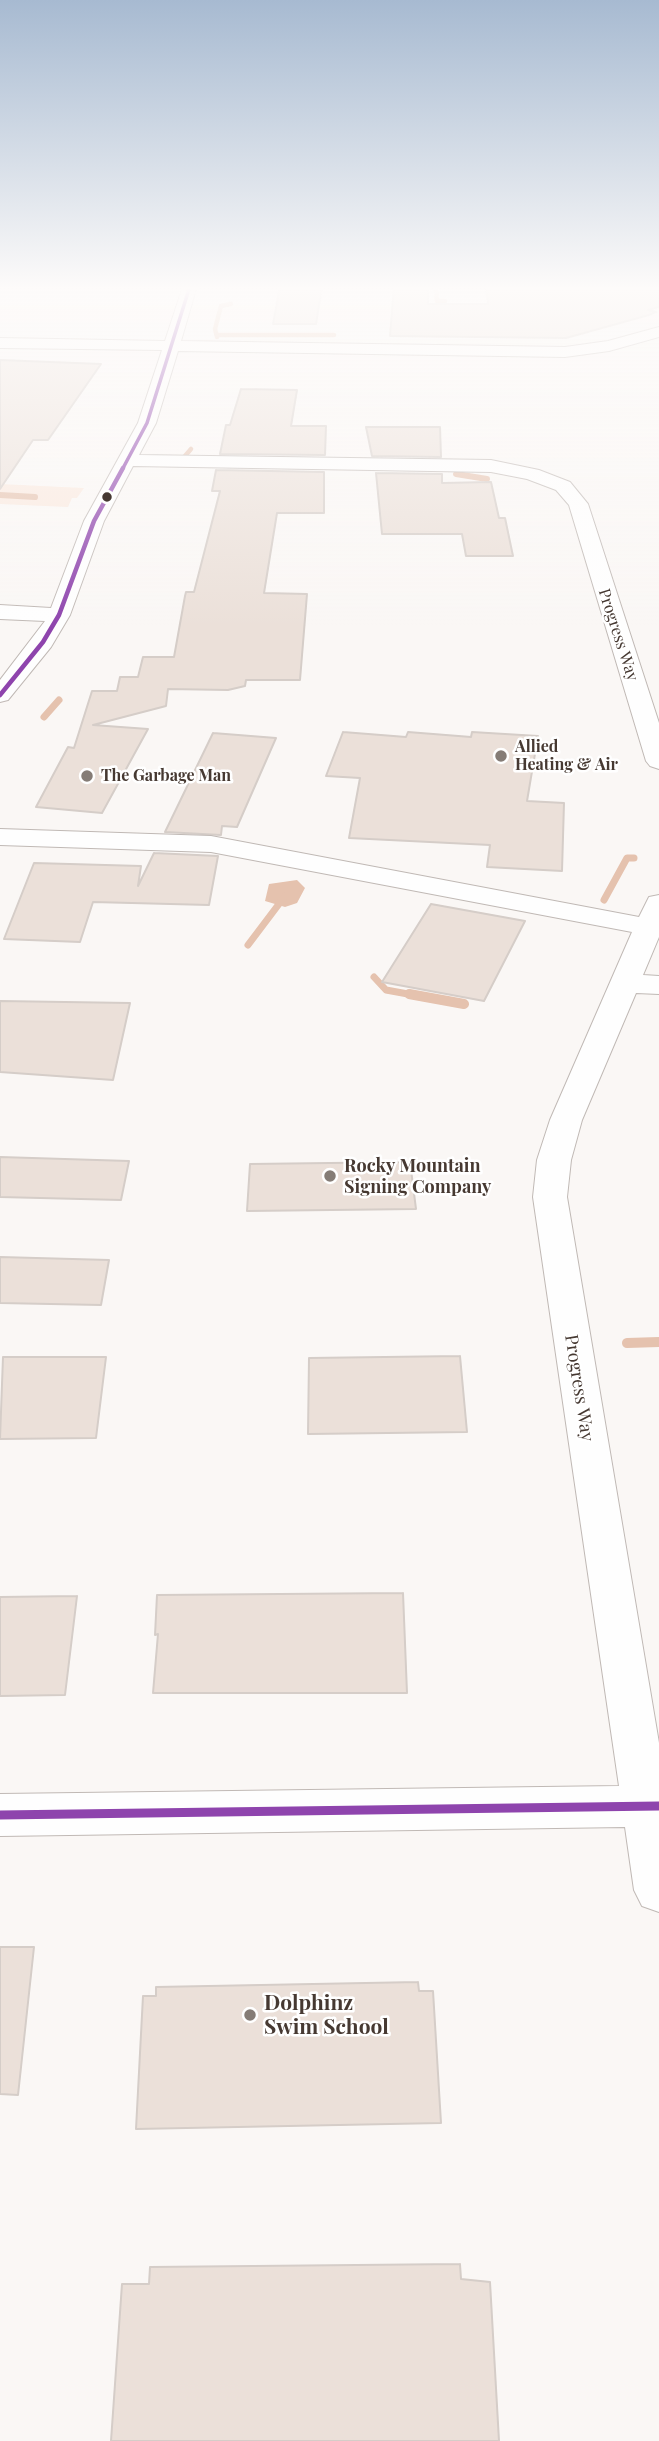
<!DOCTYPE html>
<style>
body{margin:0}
canvas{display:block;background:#faf7f5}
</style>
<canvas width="659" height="2441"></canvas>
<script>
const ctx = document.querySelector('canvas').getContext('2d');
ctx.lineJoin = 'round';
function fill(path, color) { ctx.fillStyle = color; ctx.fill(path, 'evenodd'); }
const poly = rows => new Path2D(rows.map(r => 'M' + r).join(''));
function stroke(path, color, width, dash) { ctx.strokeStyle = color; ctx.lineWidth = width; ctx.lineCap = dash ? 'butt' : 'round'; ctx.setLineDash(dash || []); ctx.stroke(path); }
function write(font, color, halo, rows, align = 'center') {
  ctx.font = font + ' "Playfair Display",serif'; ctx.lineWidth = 5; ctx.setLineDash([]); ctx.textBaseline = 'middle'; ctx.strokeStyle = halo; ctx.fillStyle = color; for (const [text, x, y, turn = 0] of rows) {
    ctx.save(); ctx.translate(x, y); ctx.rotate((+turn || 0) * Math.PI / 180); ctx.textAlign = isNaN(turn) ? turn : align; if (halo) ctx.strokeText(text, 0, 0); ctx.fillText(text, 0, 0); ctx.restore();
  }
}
fill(poly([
 [0,484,84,488,77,498,72,498,68,507,0,504]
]), '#fae9df');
fill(poly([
 [297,880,305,888,297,903,285,907,265,901,269,884]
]), '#e5c2ae');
stroke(poly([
 [436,288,437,301,445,301],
 [218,335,334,335],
 [217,337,215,329,221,306,231,304],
 [185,456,191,449]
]), '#e5c2ae', 4.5);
stroke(poly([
 [456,474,487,479],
 [0,495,35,497]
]), '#e5c2ae', 6);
stroke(poly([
 [44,717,59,700],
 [604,900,627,858,634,858],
 [248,945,285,896],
 [374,977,386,990,419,996]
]), '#e5c2ae', 7);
stroke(poly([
 [409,994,464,1004],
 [627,1343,659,1342]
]), '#e5c2ae', 10);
const building = poly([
 [280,286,322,286,316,324,273,324,280,286],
 [394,286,428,286,428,304,488,304,486,286,659,286,659,307,648,310,656,312,649,315,566,338,390,336,394,286],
 [0,360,101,364,48,440,33,440,0,489,0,360],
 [241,389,297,390,291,426,326,426,325,455,220,454,226,425,230,425,241,389],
 [366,427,440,427,441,457,372,456,366,427],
 [216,470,324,472,324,513,277,513,264,593,307,594,300,680,246,680,245,686,228,690,168,689,166,706,93,725,148,729,102,813,36,807,68,747,74,748,92,691,117,691,120,677,138,677,143,657,174,657,185,596,186,592,194,592,220,491,212,491,216,470],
 [376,473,442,474,442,483,491,482,499,518,505,518,513,556,466,556,462,534,382,534,376,473],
 [343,732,406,737,408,732,471,737,472,732,538,736,527,801,564,803,562,871,487,867,490,845,349,838,360,778,326,776,343,732],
 [213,733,276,738,237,827,222,826,221,835,165,832,213,733],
 [154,853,218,856,209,905,93,902,80,942,4,939,34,863,141,866,138,886,154,853],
 [431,904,525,921,484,1001,382,982,431,904],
 [0,1001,130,1003,113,1080,0,1072,0,1001],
 [0,1157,129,1161,121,1200,0,1197,0,1157],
 [410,1162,416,1209,247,1211,250,1164,410,1162],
 [0,1257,109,1260,101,1305,0,1303,0,1257],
 [460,1356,467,1432,308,1434,309,1358,460,1356],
 [3,1357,106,1357,96,1438,0,1439,3,1357],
 [403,1593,407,1693,153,1693,158,1634,155,1635,157,1595,403,1593],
 [77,1596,65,1695,0,1696,0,1597,77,1596],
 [0,1947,34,1947,18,2095,0,2094,0,1947],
 [418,1982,419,1991,433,1991,441,2123,136,2129,143,1996,156,1996,156,1987,418,1982],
 [460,2264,461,2279,490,2282,499,2441,111,2441,122,2284,149,2284,150,2267,460,2264]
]);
fill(building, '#ebe0d9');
stroke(building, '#d5cdc8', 2);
const minor = poly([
 [183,286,197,286,181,341,565,347,608,341,659,327,659,337,609,351,565,357,178,351,156,423,139,455,491,460,539,470,570,482,588,504,659,723,659,769,650,766,646,761,569,505,556,490,527,479,491,472,133,466,104,521,70,615,51,647,8,700,0,702,0,680,45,621,0,619,0,605,51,608,84,521,138,423,162,350,0,348,0,338,165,341,183,286],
 [0,829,211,836,639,917,649,897,659,895,659,937,643,975,659,976,659,994,636,993,582,1120,571,1160,567,1197,659,1743,659,1912,642,1906,634,1890,625,1827,0,1836,0,1794,619,1786,533,1197,537,1160,550,1120,632,932,211,852,0,845,0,829]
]);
stroke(minor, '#c0b9b5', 2);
fill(minor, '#fefefe');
stroke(poly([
 [122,470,147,423,190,286]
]), '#8e44ad', 3.5);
stroke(poly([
 [0,695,43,642,59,615,94,521,123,468]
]), '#8e44ad', 4.5);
stroke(poly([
 [0,1815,659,1806]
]), '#8e44ad', 9);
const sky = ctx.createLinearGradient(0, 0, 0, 627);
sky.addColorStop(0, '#a7bad1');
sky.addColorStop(0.46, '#fdfbfa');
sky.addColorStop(1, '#fdfbfa00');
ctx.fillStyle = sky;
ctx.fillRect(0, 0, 659, 627);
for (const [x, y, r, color] of [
 [107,497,6,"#463932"],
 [501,756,7,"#857c76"],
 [87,776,7,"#857c76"],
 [330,1176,7,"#857c76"],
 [250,2015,7,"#857c76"]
]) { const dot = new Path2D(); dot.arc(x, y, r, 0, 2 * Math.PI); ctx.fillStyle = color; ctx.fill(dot); stroke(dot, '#fff', 2.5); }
write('16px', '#463932', '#fff', [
 ["Progress Way",618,635,72]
]);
write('bold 16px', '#463932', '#fff', [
 ["Allied",515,747],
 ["Heating & Air",515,765],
 ["The Garbage Man",101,776]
], 'left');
write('bold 18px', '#463932', '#fff', [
 ["Rocky Mountain",344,1166],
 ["Signing Company",344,1187]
], 'left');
write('18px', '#463932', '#fff', [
 ["Progress Way",579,1388,81]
]);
write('bold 21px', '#463932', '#fff', [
 ["Dolphinz",264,2003],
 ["Swim School",264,2027]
], 'left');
</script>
